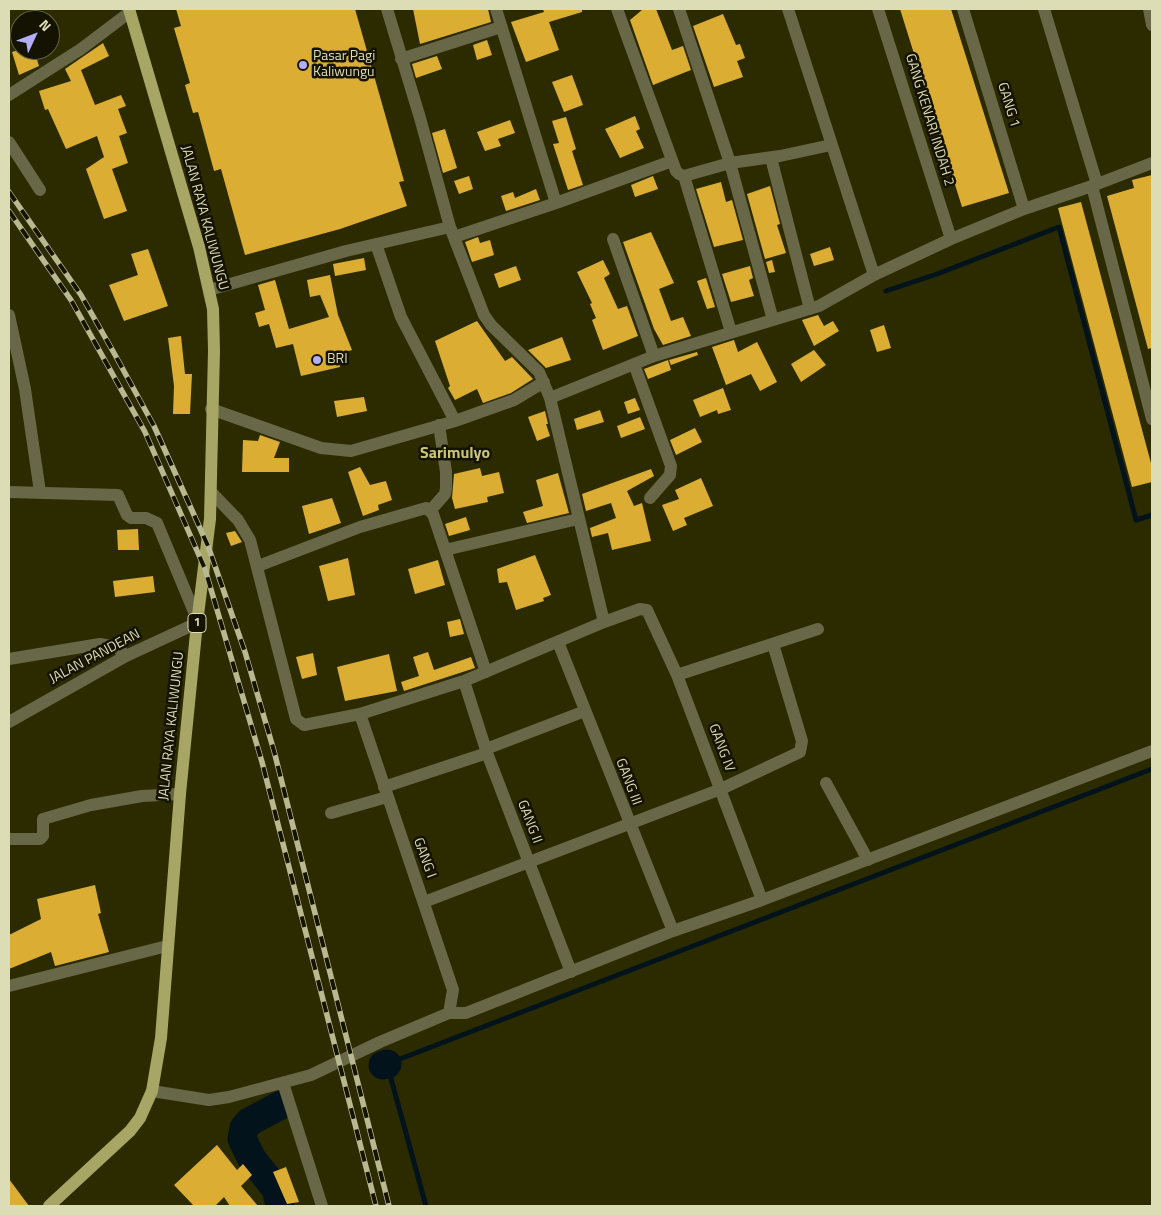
<!DOCTYPE html>
<style>
body{margin:0}
#map{position:relative;width:1161px;height:1215px;overflow:hidden;background:#2c2b00;font-family:"Titillium Web",sans-serif}
canvas{display:block}
.frame{position:absolute;inset:0;border:10px solid #dcdcb5;pointer-events:none}
.north{position:absolute;left:10px;top:10px;width:50px;height:50px;box-sizing:border-box;background:#141200;border:1px solid #646348;border-radius:50%;rotate:47deg;font-size:14px;font-weight:700;line-height:20px;text-align:center;color:#dcdcb5}
.north::after{content:'';display:block;margin:auto;width:18px;height:22px;background:#b3adf9;clip-path:polygon(50% 0,100% 100%,50% 72%,0 100%)}
</style>
<div id="map">
<canvas width="1161" height="1215"></canvas>
<div class="frame"></div>
<div class="north">N</div>
</div>
<script>
const ctx = document.querySelector('canvas').getContext('2d');
ctx.lineJoin = 'round';
const poly = rows => new Path2D(rows.map(r => 'M' + r).join(''));
function stroke(path, color, width, dash) { ctx.strokeStyle = color; ctx.lineWidth = width; ctx.lineCap = dash ? 'butt' : 'round'; ctx.setLineDash(dash || []); ctx.stroke(path); }
function fill(path, color) { ctx.fillStyle = color; ctx.fill(path, 'evenodd'); }
function write(font, color, halo, rows, align = 'center') {
  ctx.font = font + ' "Titillium Web",sans-serif'; ctx.lineWidth = 5; ctx.setLineDash([]); ctx.textBaseline = 'middle'; ctx.strokeStyle = halo; ctx.fillStyle = color; for (const [text, x, y, turn = 0] of rows) {
    ctx.save(); ctx.translate(x, y); ctx.rotate((+turn || 0) * Math.PI / 180); ctx.textAlign = isNaN(turn) ? turn : align; if (halo) ctx.strokeText(text, 0, 0); ctx.fillText(text, 0, 0); ctx.restore();
  }
}
stroke(poly([
 [886,291,937,274,1059,227,1136,520,1152,515],
 [426,1206,387,1064,1152,769]
]), '#03131b', 5);
stroke(poly([
 [383,1065,387,1064],
 [280,1206,276,1189,252,1159,242,1139,244,1128,249,1122,281,1105]
]), '#03131b', 29);
fill(poly([
 [176,9,355,9,404,181,399,182,407,206,340,229,245,255,221,169,214,171,198,112,193,113,185,85,190,83,174,28,181,26],
 [413,9,488,9,491,22,420,44],
 [543,9,582,9,582,12,549,22,559,50,526,62,511,22,544,12],
 [656,9,672,50,683,46,691,70,653,85,630,20,642,10],
 [900,9,951,9,1009,193,962,207],
 [723,14,736,45,740,44,745,58,737,61,743,77,714,87,693,26],
 [487,40,492,55,477,60,473,45],
 [103,43,109,56,81,70,95,105,121,95,126,106,118,109,127,133,119,136,128,163,112,169,127,211,104,219,86,169,104,157,97,136,66,149,48,109,45,110,39,91,71,81,65,69],
 [19,50,34,50,39,66,19,75,12,52],
 [437,56,442,69,416,78,412,64],
 [572,75,583,105,564,112,552,82],
 [635,116,640,129,636,131,644,148,620,158,605,129],
 [566,117,576,149,572,151,583,185,568,190,553,144,559,143,552,121],
 [510,120,515,133,498,139,501,146,485,151,477,132],
 [445,129,457,168,443,173,432,133],
 [1152,175,1152,348,1148,349,1107,196,1134,188,1132,180],
 [469,176,473,189,459,194,454,181],
 [653,176,658,189,635,197,631,185],
 [721,182,726,202,732,200,743,240,714,247,696,189],
 [770,186,780,224,777,225,786,253,765,259,747,194],
 [536,189,540,200,506,211,501,196,513,192,515,198],
 [1081,202,1152,467,1152,482,1132,487,1058,208],
 [651,232,674,283,659,289,671,321,683,317,691,336,663,345,654,329,623,242],
 [478,237,480,243,490,240,494,255,472,262,465,242],
 [830,247,834,260,814,266,810,254],
 [148,249,168,306,124,321,109,285,138,275,131,254],
 [364,258,366,270,335,276,333,264],
 [603,260,610,274,604,278,618,309,627,306,638,336,603,350,592,320,596,318,590,304,592,303,577,272],
 [772,260,775,272,769,273,766,262],
 [516,266,521,280,499,288,494,274],
 [750,266,753,278,749,280,754,296,731,302,722,274],
 [330,275,338,315,352,350,338,354,340,367,301,376,293,344,276,348,269,324,259,327,255,313,265,310,258,285,275,280,289,329,329,317,320,295,310,297,307,280],
 [706,278,715,307,707,309,697,281],
 [818,315,824,326,833,321,839,331,814,346,802,320],
 [477,321,505,361,512,357,533,379,511,393,483,403,477,389,455,400,448,388,450,386,435,341],
 [884,325,891,348,877,352,870,330],
 [181,336,185,374,192,374,190,414,173,414,174,386,168,338],
 [562,337,571,360,546,368,528,350],
 [734,340,738,352,757,342,777,382,760,391,751,374,726,385,712,347],
 [814,350,826,365,801,382,791,364],
 [697,352,698,355,671,365,669,360],
 [668,360,671,370,648,379,644,369],
 [723,388,731,410,718,414,717,410,700,417,693,400],
 [364,397,367,411,337,417,334,401],
 [635,398,640,410,628,414,624,402],
 [600,410,604,422,577,430,574,419],
 [545,411,548,424,546,424,550,436,537,441,528,417],
 [640,417,645,429,621,438,617,426],
 [695,428,702,442,676,455,670,440],
 [260,435,280,442,274,458,289,458,289,472,242,472,243,440,258,441],
 [360,467,370,485,386,481,392,500,378,505,379,510,363,516,348,472],
 [480,468,482,476,499,472,504,493,487,497,488,502,455,509,452,498,454,474],
 [651,469,654,476,627,491,634,506,642,503,651,541,612,550,608,533,592,537,590,528,616,518,611,503,586,511,582,494],
 [558,473,569,513,527,523,523,512,543,506,536,480],
 [701,478,713,506,684,518,687,525,673,531,662,505,679,499,675,490],
 [332,498,341,523,309,534,302,506],
 [466,517,470,530,449,536,445,524],
 [138,529,139,550,118,550,117,530],
 [235,531,242,542,231,546,226,533],
 [535,555,551,595,543,598,544,601,516,610,507,582,499,583,497,569],
 [348,558,355,595,328,601,319,566],
 [438,560,445,585,415,594,408,569],
 [153,576,155,592,115,597,113,581],
 [460,619,464,634,450,637,447,622],
 [428,652,434,670,471,657,475,668,404,691,401,682,419,676,413,657],
 [313,653,317,675,302,679,296,657],
 [389,654,397,691,345,701,337,667],
 [95,885,101,913,98,914,109,952,55,966,51,952,9,969,9,935,41,919,37,899],
 [217,1145,237,1170,243,1164,252,1175,241,1186,258,1206,230,1206,224,1197,215,1206,194,1206,174,1185],
 [286,1167,299,1202,287,1204,273,1172],
 [9,1179,29,1206,9,1206]
]), '#dbae33');
stroke(poly([
 [387,9,420,118,450,227,484,315,491,325,539,372,550,398,604,622],
 [496,9,556,203],
 [617,9,676,171,679,174,684,176,730,163,780,156,831,145],
 [679,9,730,163,773,320],
 [788,9,874,275],
 [878,9,951,239],
 [963,9,1024,209],
 [1044,9,1097,184],
 [1149,9,1152,25],
 [401,59,501,27],
 [9,95,81,49,130,12],
 [9,142,40,190],
 [771,158,810,309],
 [684,176,731,332],
 [1092,186,1152,419],
 [454,237,556,203,672,161],
 [613,239,654,356],
 [376,244,401,317,455,421],
 [209,290,346,251,450,227],
 [9,315,25,389,40,492],
 [634,364,671,466,670,475,650,498],
 [550,398,654,356,819,306,874,275,951,239,1024,209,1092,186,1152,163],
 [211,409,321,448,351,451,455,421,514,400,544,382],
 [9,492,118,495,127,515,131,518,146,518,157,523,197,619],
 [211,492,238,520,250,540,296,719,304,725,360,714,464,681,604,622,640,609,647,610,677,675,762,900],
 [430,511,445,494,446,488,446,472,439,425],
 [445,550,578,519],
 [258,566,360,527,426,508,433,514,486,672],
 [558,642,673,931],
 [9,659,100,644,117,647,126,656],
 [677,675,818,629],
 [464,681,487,753,571,972],
 [360,714,453,990,449,1013],
 [9,722,126,656,197,623],
 [486,749,585,711],
 [826,783,868,860],
 [384,787,487,753],
 [331,813,387,797],
 [9,839,40,839,43,836,43,819,91,805,142,796,180,794],
 [424,902,721,789,800,752,802,741,773,644],
 [9,986,167,946],
 [283,1083,322,1206],
 [152,1091,209,1100,229,1097,311,1075,380,1042,449,1013,466,1013,673,931,762,900,1152,751]
]), '#686848', 12);
stroke(poly([
 [49,1206,130,1131,140,1118,152,1091,161,1038,180,794,197,623,210,519,214,351,213,309,199,247,129,9]
]), '#a7a664', 12);
const rail = poly([
 [9,192,81,295,114,353,154,426,208,546,245,652,274,751,389,1206],
 [9,211,71,300,145,432,205,569,262,762,376,1206]
]);
stroke(rail, '#b9b991', 5.5);
stroke(rail, '#141200', 4, [11]);
for (const [x, y, r, color] of [
 [303,65,5,"#b3adf9"],
 [317,360,5,"#b3adf9"]
]) { const dot = new Path2D(); dot.arc(x, y, r, 0, 2 * Math.PI); ctx.fillStyle = color; ctx.fill(dot); stroke(dot, '#141200', 2); }
for (const [x, y, w] of [
 [197,623,18]
]) { const box = new Path2D(); box.roundRect(x - w / 2, y - 9.5, w, 19, 4); ctx.fillStyle = '#141200'; ctx.fill(box); stroke(box, '#dcdcb5', 1); }
write('bold 12px', '#dcdcb5', null, [
 ["1",197,623]
]);
write('14px', '#dcdcb5', '#141200', [
 ["Pasar Pagi",313,57],
 ["Kaliwungu",313,73],
 ["BRI",327,360]
], 'left');
write('14px', '#dcdcb5', '#141200', [
 ["GANG 1",1008,105,73],
 ["GANG KENARI INDAH 2",929,120,73],
 ["JALAN RAYA KALIWUNGU",204,218,75],
 ["JALAN PANDEAN",95,657,-28],
 ["JALAN RAYA KALIWUNGU",172,726,-84],
 ["GANG IV",721,748,69],
 ["GANG III",628,782,69],
 ["GANG II",529,822,69],
 ["GANG I",424,858,70]
]);
write('bold 16px', '#c9c776', '#141200', [
 ["Sarimulyo",455,454]
]);
</script>
